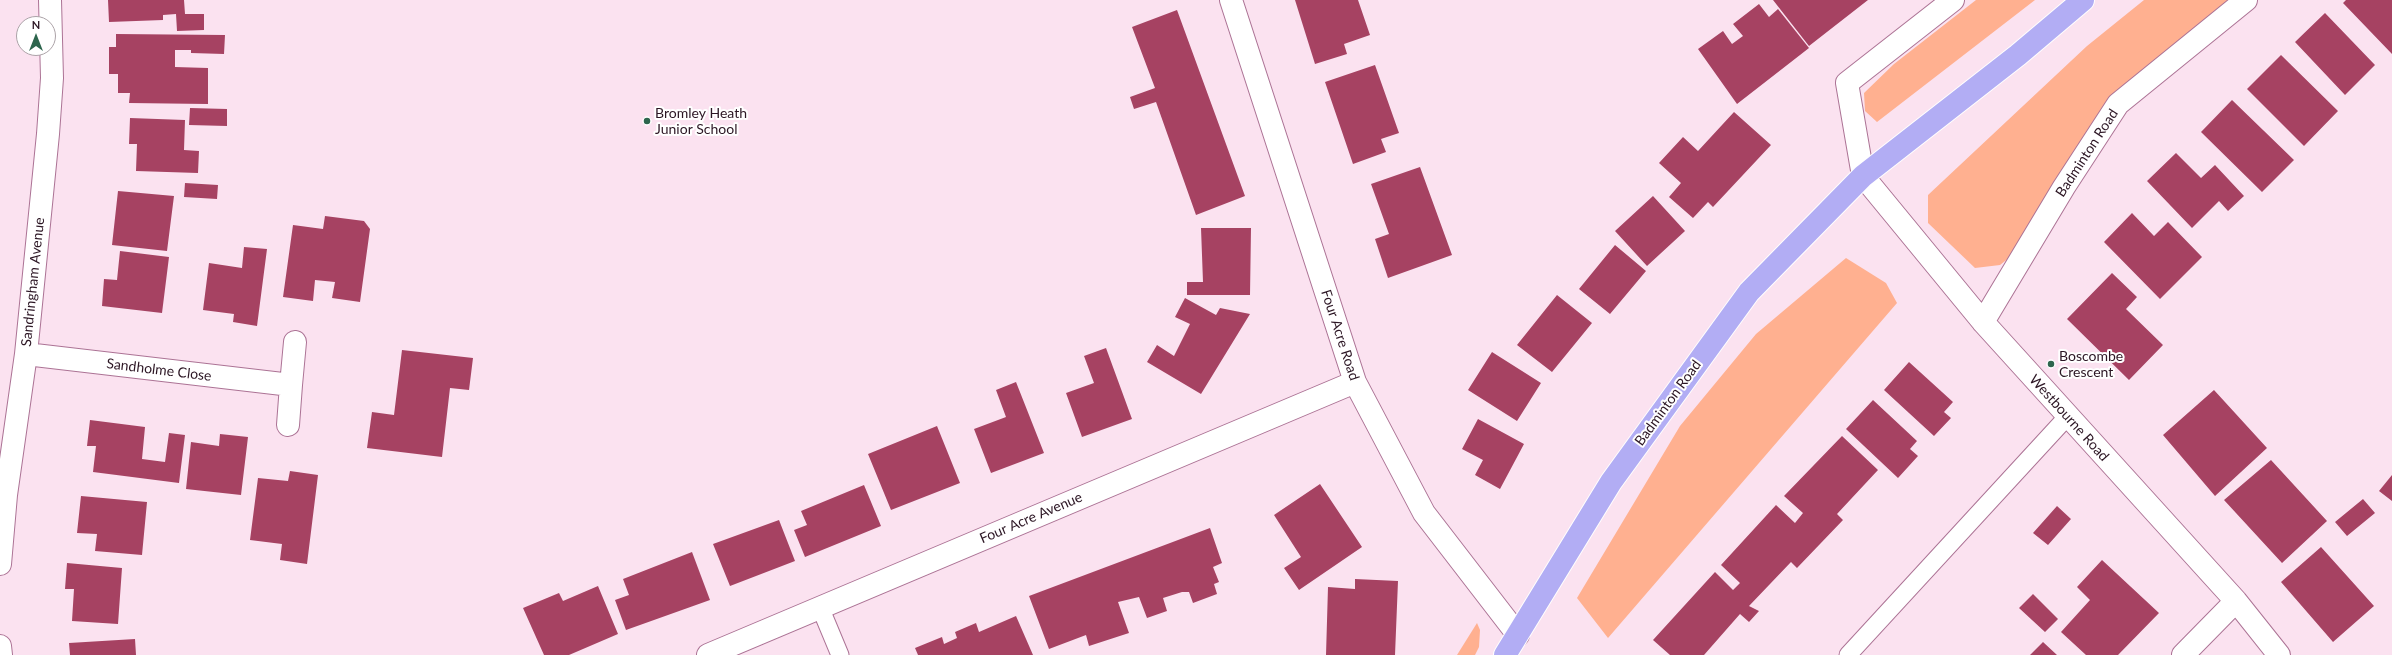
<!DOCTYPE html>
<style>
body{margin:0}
#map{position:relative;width:2392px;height:655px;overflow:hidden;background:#fbe2f0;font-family:Lato,sans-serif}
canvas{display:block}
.north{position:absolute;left:16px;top:16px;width:40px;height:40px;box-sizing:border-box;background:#fff;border:1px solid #aba2a7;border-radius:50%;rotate:0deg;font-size:11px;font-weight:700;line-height:16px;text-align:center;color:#2c1624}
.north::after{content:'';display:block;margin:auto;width:14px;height:18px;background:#2d654d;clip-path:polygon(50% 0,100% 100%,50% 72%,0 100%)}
</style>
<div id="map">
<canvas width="2392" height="655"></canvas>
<div class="north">N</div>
</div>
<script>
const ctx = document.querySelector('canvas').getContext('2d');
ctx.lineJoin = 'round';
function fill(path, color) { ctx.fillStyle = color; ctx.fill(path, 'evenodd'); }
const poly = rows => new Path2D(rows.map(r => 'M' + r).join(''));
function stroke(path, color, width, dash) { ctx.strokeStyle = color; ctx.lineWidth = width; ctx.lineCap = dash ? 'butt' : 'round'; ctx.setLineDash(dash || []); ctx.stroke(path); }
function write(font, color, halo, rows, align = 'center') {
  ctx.font = font + ' Lato,sans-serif'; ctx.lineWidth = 4; ctx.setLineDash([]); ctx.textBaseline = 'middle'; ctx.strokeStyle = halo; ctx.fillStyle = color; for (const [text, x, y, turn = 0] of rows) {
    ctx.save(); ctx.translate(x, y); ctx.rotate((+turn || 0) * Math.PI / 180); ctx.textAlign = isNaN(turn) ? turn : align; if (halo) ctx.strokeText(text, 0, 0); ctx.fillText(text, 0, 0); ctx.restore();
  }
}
fill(poly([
 [1976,0,2035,0,1877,122,1865,111,1864,93,1894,64],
 [2144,0,2233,0,2114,99,2064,167,2015,253,2000,265,1975,268,1928,223,1928,195,2087,46],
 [1846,258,1886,283,1897,303,1608,638,1577,598,1680,426,1756,334],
 [1477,623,1480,630,1479,647,1475,655,1457,655]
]), '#ffb090');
fill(poly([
 [108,0,184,0,185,14,204,14,204,30,177,31,176,14,163,15,163,20,109,22],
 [1295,0,1358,0,1370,35,1344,44,1347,54,1315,64],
 [1773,0,1868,0,1809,46],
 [2346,0,2392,0,2392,54,2343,3],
 [1759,4,1769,17,1778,9,1809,48,1737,104,1698,49,1723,31,1732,44,1743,36,1733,24],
 [1177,10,1245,196,1196,215,1156,102,1134,109,1130,97,1155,88,1132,27],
 [2325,13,2375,65,2345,95,2295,42],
 [116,34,225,35,224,54,191,53,191,50,175,50,175,67,208,68,208,104,129,103,130,93,118,93,118,74,109,74,109,47,116,47],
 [2281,55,2338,111,2304,146,2247,89],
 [1375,65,1399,133,1381,139,1386,152,1353,164,1325,82],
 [2232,100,2294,160,2262,192,2201,132],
 [190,108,227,109,227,126,189,125],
 [1734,112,1771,145,1713,207,1708,202,1693,218,1669,197,1681,183,1659,163,1683,137,1698,151],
 [130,118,185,120,184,150,199,151,198,173,136,171,137,144,129,144],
 [2176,153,2201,178,2215,165,2244,196,2228,211,2219,201,2192,228,2147,181],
 [1420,167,1452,255,1388,278,1375,239,1389,234,1371,184],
 [185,183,218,185,217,199,184,197],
 [118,191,174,196,167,251,112,245],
 [1653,196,1685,231,1647,266,1615,231],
 [2132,213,2154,236,2168,222,2202,257,2160,299,2104,242],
 [325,216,364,221,370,229,360,302,332,298,335,282,315,280,313,301,283,297,293,225,323,229],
 [1201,228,1251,228,1250,295,1187,295,1187,282,1203,282],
 [1615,245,1646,271,1610,314,1579,289],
 [244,247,267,249,257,326,233,322,234,314,203,310,209,263,242,268],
 [120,251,169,257,162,313,102,306,104,279,117,280],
 [2112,273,2137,297,2126,309,2163,345,2129,380,2067,319],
 [1557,295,1592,323,1552,372,1517,345],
 [1185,298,1216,315,1220,308,1250,314,1201,394,1147,362,1157,345,1174,356,1190,324,1175,317],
 [1106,348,1132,419,1082,437,1066,393,1094,383,1084,356],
 [402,350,473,358,469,390,450,388,442,457,367,448,372,412,394,415],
 [1492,352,1541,383,1517,421,1468,390],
 [1909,362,1953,402,1944,412,1951,418,1934,436,1884,390],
 [1016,382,1044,453,991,473,974,429,1006,417,996,390],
 [2214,390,2267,448,2215,496,2163,435],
 [1873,400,1917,441,1910,449,1918,456,1898,478,1846,429],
 [1478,419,1524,444,1500,489,1475,475,1483,460,1462,449],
 [90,420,145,427,142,459,165,462,169,433,185,435,179,483,93,472,96,446,87,446],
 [937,426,960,483,891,510,868,454],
 [220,434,248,437,241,495,186,489,191,442,219,446],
 [1842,436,1878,470,1837,514,1843,520,1797,568,1791,562,1749,606,1759,611,1749,622,1740,614,1704,655,1670,655,1653,640,1715,572,1733,590,1740,583,1721,565,1776,505,1795,523,1803,513,1784,496],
 [2271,460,2327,521,2282,563,2224,500],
 [290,471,318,475,307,564,280,560,282,544,250,540,258,478,288,481],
 [2392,475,2392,501,2379,491],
 [1320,484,1362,547,1299,590,1284,568,1301,557,1274,515],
 [864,485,881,526,805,557,794,530,807,525,801,511],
 [81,496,147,502,142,555,95,551,97,534,77,533],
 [2363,499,2375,513,2347,536,2335,522],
 [2057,506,2071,519,2048,545,2033,533],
 [779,520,795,561,730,586,713,544],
 [1210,528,1222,563,1213,567,1219,582,1214,584,1217,594,1193,603,1189,592,1182,592,1163,598,1167,611,1147,618,1139,597,1118,602,1129,633,1089,646,1086,635,1049,649,1029,596],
 [2321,547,2374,606,2333,642,2281,582],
 [692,552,710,600,626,630,615,600,629,595,623,579],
 [2102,560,2159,613,2118,655,2086,655,2061,632,2090,600,2077,587],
 [67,563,122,568,118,624,72,621,74,589,65,589],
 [1355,579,1398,581,1395,655,1326,655,1328,587,1355,589],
 [598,586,618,634,569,655,544,655,523,608,559,593,563,601],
 [2033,594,2058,619,2045,632,2019,608],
 [1016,616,1033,655,918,655,915,648,942,637,944,644,957,638,955,632,976,623,979,632],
 [135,639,136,655,70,655,69,643],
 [2043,642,2057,655,2030,655]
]), '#a64262');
const lane = poly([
 [820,607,840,655],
 [1848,655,2067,417]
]);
const street = poly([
 [1231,0,1355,382,1424,513,1518,635],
 [1953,0,1847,83,1863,176,1983,322,2236,601,2279,655],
 [1983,322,2064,187,2118,104,2246,0],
 [26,354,291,385,288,425],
 [291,385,295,342],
 [0,564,6,495,26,354,48,134,52,78,50,0],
 [0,646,1,655],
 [708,655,1355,382],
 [2183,655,2236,601]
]);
const primary = poly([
 [1505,655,1611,482,1749,292,1863,176,2018,55,2083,0]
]);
stroke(lane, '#ac7395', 19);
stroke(street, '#ac7395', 24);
stroke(primary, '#fff', 24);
stroke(lane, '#fff', 17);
stroke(street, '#fff', 22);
stroke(primary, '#b2adf4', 22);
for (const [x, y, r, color] of [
 [647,121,4,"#2d654d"],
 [2051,364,4,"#2d654d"]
]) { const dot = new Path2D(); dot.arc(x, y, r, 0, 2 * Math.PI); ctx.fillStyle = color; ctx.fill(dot); stroke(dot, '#fff', 1.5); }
write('14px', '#2c1624', '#fff', [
 ["Bromley Heath",655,113],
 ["Junior School",655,129],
 ["Boscombe",2059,356],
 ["Crescent",2059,372]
], 'left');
write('14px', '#2c1624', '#fff', [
 ["Badminton Road",2087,153,-57],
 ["Sandringham Avenue",33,282,-84],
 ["Four Acre Road",1340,335,72],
 ["Sandholme Close",159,370,7],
 ["Badminton Road",1668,403,-54],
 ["Westbourne Road",2069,418,48],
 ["Four Acre Avenue",1031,518,-23]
]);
</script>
